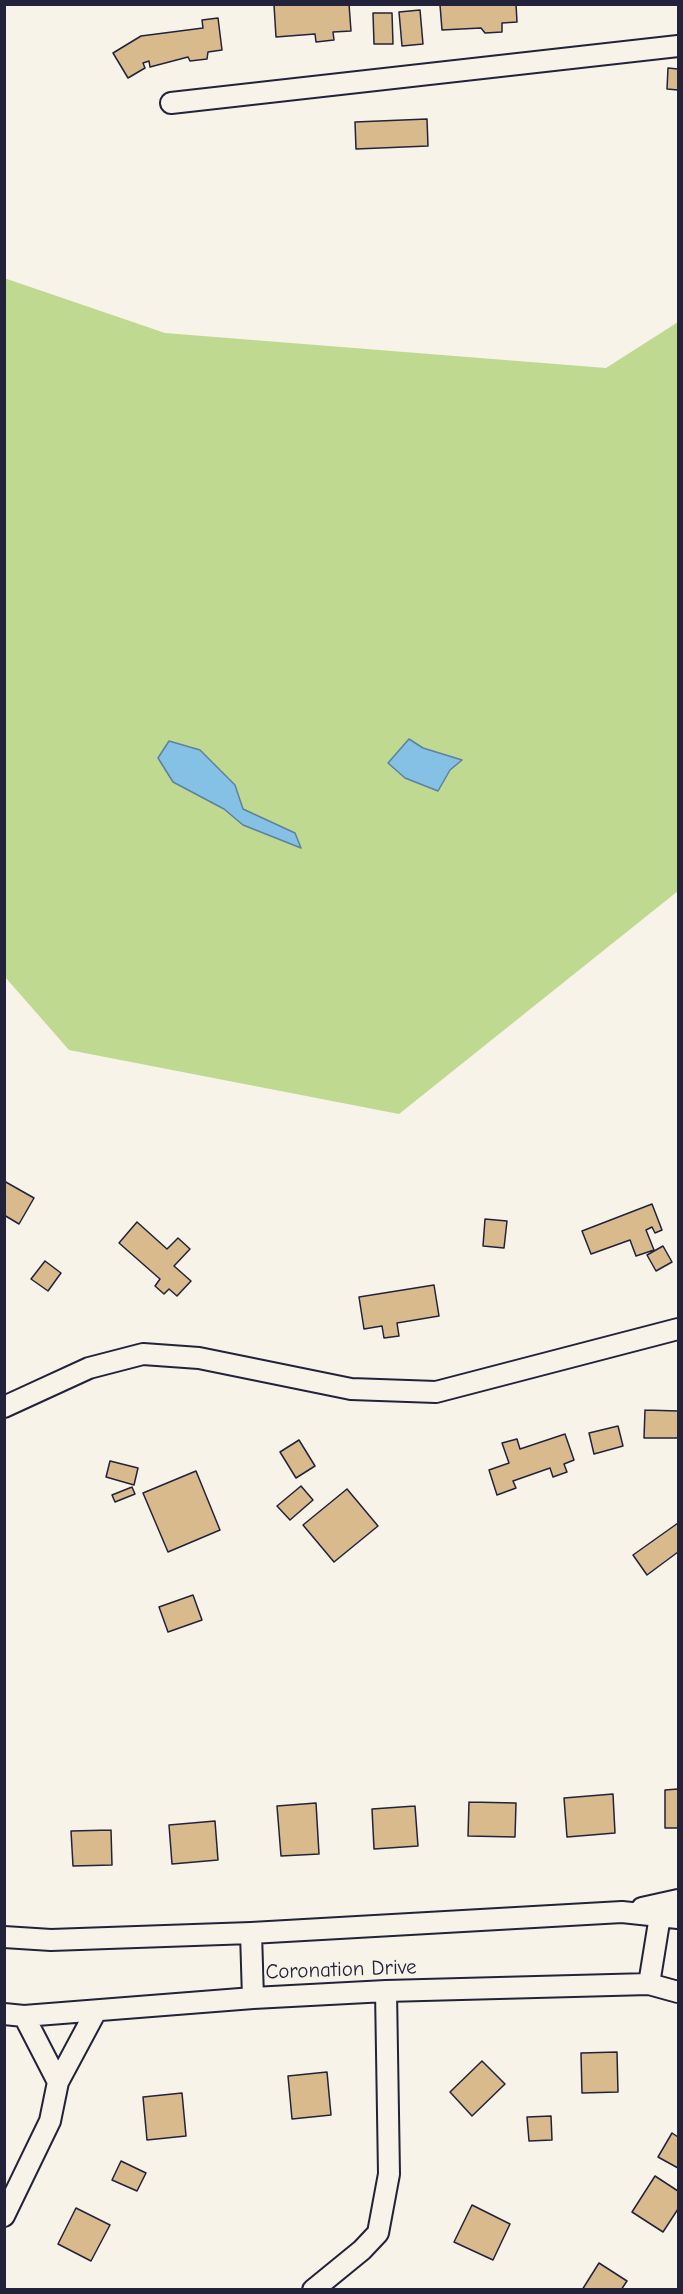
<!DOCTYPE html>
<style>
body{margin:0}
#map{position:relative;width:683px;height:2294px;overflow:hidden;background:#f7f3e8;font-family:"Comic Neue",sans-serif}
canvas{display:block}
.frame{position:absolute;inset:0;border:6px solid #22223b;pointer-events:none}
</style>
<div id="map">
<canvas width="683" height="2294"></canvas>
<div class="frame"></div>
</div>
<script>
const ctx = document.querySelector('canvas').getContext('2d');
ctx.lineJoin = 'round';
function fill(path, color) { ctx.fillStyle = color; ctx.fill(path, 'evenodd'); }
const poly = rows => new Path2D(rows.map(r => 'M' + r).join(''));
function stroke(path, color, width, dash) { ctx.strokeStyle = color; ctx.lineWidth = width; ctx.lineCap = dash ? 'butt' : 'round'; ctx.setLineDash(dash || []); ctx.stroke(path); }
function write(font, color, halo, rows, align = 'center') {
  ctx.font = font + ' "Comic Neue",sans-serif'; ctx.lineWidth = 4.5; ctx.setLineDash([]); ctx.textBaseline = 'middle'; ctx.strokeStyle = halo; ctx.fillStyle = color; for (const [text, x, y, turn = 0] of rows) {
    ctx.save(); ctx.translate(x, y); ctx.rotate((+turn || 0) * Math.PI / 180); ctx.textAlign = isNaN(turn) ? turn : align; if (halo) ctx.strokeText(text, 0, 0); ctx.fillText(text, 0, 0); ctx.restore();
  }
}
fill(poly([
 [4,278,165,333,606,368,678,322,678,891,399,1114,69,1050,5,977]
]), '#bfd990');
const water = poly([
 [409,739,423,748,462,760,450,770,438,791,405,778,388,763,409,739],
 [169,741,200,750,235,785,243,809,295,833,301,848,243,825,224,809,173,782,158,758,169,741]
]);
fill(water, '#84c1e4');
stroke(water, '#5d81a0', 1.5);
const building = poly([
 [349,4,351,31,333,32,334,40,316,42,315,34,276,37,274,5,349,4],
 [516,4,517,22,502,23,502,32,485,33,481,28,442,30,440,5,516,4],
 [420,10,423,44,402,46,399,12,420,10],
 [373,13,392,13,393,44,374,44,373,13],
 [218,18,222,50,208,52,207,59,190,61,188,57,150,67,149,61,143,63,145,68,128,78,113,53,141,36,203,28,202,20,218,18],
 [668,68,678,69,678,90,667,89,668,68],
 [427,119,428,146,356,149,355,122,427,119],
 [4,1181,34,1198,19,1224,4,1215,4,1181],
 [652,1204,662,1230,655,1233,652,1227,646,1230,654,1250,636,1256,630,1240,591,1254,582,1231,652,1204],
 [485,1219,507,1221,504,1248,483,1246,485,1219],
 [137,1222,167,1249,178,1238,190,1249,174,1266,191,1281,177,1296,169,1289,164,1294,155,1286,160,1279,119,1243,137,1222],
 [663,1246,672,1262,656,1271,647,1255,663,1246],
 [45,1261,61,1273,48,1291,31,1279,45,1261],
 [434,1285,439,1316,397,1323,399,1336,384,1338,382,1326,364,1329,359,1297,434,1285],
 [645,1410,678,1411,678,1438,644,1438,645,1410],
 [618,1426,623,1446,594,1454,589,1433,618,1426],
 [565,1434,574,1460,564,1464,567,1472,553,1477,550,1468,513,1481,516,1488,497,1495,489,1470,509,1463,502,1443,517,1439,520,1449,565,1434],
 [299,1440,315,1466,296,1478,280,1452,299,1440],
 [110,1461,138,1468,134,1485,106,1477,110,1461],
 [196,1471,220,1530,168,1552,143,1493,196,1471],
 [301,1486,313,1500,290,1520,277,1506,301,1486],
 [132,1487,135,1494,115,1502,112,1495,132,1487],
 [347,1489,378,1526,334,1562,303,1525,347,1489],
 [678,1523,678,1552,647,1575,633,1555,678,1523],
 [193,1595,202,1620,168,1632,159,1607,193,1595],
 [678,1789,678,1828,665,1828,665,1790,678,1789],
 [613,1794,615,1833,567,1837,564,1798,613,1794],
 [469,1802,516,1803,515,1837,468,1836,469,1802],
 [316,1803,319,1854,281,1856,277,1806,316,1803],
 [415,1806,418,1846,374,1849,372,1809,415,1806],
 [215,1821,218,1860,172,1864,169,1825,215,1821],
 [111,1830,112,1865,73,1866,71,1831,111,1830],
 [617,2052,618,2092,582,2093,581,2053,617,2052],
 [482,2061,505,2084,472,2116,450,2092,482,2061],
 [327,2072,331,2115,292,2119,288,2076,327,2072],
 [182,2093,186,2136,147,2140,143,2097,182,2093],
 [551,2116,552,2140,529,2141,527,2117,551,2116],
 [672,2133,678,2137,678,2168,658,2157,672,2133],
 [121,2161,146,2173,137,2191,112,2180,121,2161],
 [655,2176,678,2191,678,2209,663,2232,632,2212,655,2176],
 [472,2205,510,2224,493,2260,454,2242,472,2205],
 [76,2208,110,2225,91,2261,58,2244,76,2208],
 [599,2263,627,2281,621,2290,582,2290,599,2263]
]);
fill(building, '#d8ba8c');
stroke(building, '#22223b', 1.5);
const minor = poly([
 [171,103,678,46],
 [4,1407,89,1368,143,1354,199,1358,351,1389,436,1392,678,1329],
 [642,1908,678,1900],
 [251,1933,253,1998],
 [4,1937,51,1940,251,1933,622,1912,678,1918],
 [649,1984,660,1916],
 [4,2014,24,2016,253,1998,386,1991,649,1984,678,1992],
 [24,2016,58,2082],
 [4,2216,50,2121,58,2082,96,2011],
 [313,2290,362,2250,378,2233,389,2174,386,1991]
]);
stroke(minor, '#22223b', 24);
stroke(minor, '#f7f3e8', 20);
write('21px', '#22223b', '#f7f3e8', [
 ["Coronation Drive",341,1970,-2]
]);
</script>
